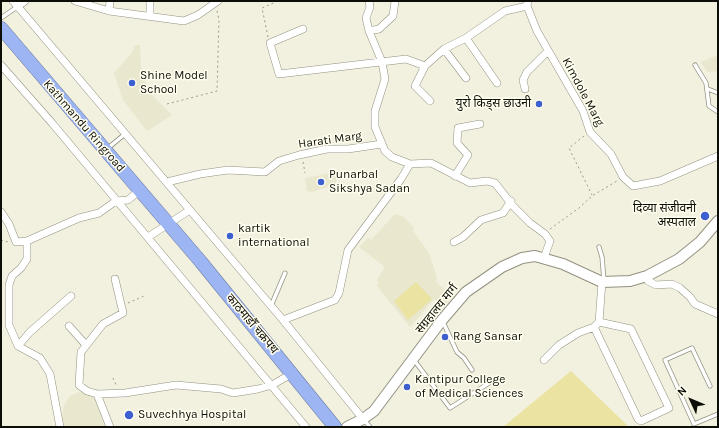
<!DOCTYPE html>
<meta charset="utf-8">
<style>
body{margin:0}
#map{position:relative;width:719px;height:428px;overflow:hidden;background:#f2f0de;font-family:Karla,sans-serif}
canvas{display:block}
.frame{position:absolute;inset:0;border:2px solid #0e0e08;pointer-events:none}
.north{position:absolute;left:671px;top:380px;width:40px;height:40px;-webkit-text-stroke:3px #fffeef;paint-order:stroke;rotate:314deg;font-size:11px;font-weight:700;line-height:16px;text-align:center;color:#0e0e08}
.north::after{content:'';display:block;margin:auto;width:14px;height:18px;background:#0e0e08;clip-path:polygon(50% 0,100% 100%,50% 72%,0 100%)}
</style>
<div id="map">
<canvas width="719" height="428"></canvas>
<div class="frame"></div>
<div class="north">N</div>
</div>
<script>
const ctx = document.querySelector('canvas').getContext('2d');
ctx.lineJoin = 'round';
function fill(path, color) { ctx.fillStyle = color; ctx.fill(path, 'evenodd'); }
const poly = rows => new Path2D(rows.map(r => 'M' + r).join(''));
function stroke(path, color, width, dash) { ctx.strokeStyle = color; ctx.lineWidth = width; ctx.lineCap = dash ? 'butt' : 'round'; ctx.setLineDash(dash || []); ctx.stroke(path); }
function write(font, color, halo, rows, align = 'center') {
  ctx.font = font + ' Karla,"Noto Sans Devanagari",sans-serif'; ctx.lineWidth = 3; ctx.setLineDash([]); ctx.textBaseline = 'middle'; ctx.strokeStyle = halo; ctx.fillStyle = color; for (const [text, x, y, turn = 0] of rows) {
    ctx.save(); ctx.translate(x, y); ctx.rotate((+turn || 0) * Math.PI / 180); ctx.textAlign = isNaN(turn) ? turn : align; if (halo) ctx.strokeText(text, 0, 0); ctx.fillText(text, 0, 0); ctx.restore();
  }
}
fill(poly([
 [135,45,140,45,141,71,150,93,172,115,147,131,123,100,114,73,131,54],
 [718,55,718,71,707,72,701,62],
 [336,172,336,184,312,192,307,191,305,179,306,178],
 [395,214,403,216,414,227,413,231,429,253,437,278,436,281,451,297,444,306,434,299,410,327,377,286,379,282,377,280,385,267,359,247,368,238,371,240],
 [80,392,97,396,107,424,106,427,61,426,64,405,70,396]
]), '#e9e7cd');
fill(poly([
 [416,282,432,299,408,320,394,301],
 [571,371,629,427,503,427]
]), '#eae3a2');
const lane = poly([
 [1,18,17,7],
 [695,65,706,83,709,106,718,112],
 [708,89,718,93],
 [108,148,125,134],
 [599,247,602,257,604,281],
 [271,306,285,273],
 [443,322,457,352,464,358,472,370],
 [414,360,450,408,489,383],
 [710,386,692,348,665,360,694,424,718,414],
 [364,420,370,427]
]);
const street = poly([
 [13,1,283,320,363,419],
 [75,1,109,11,184,21,198,15,218,1],
 [369,1,370,7,366,18,369,31,382,62,385,79,375,111,375,127,385,151,392,157,410,164,431,163,470,183,487,181,495,183,513,206,530,223,545,234,550,241,544,258],
 [527,6,537,31,583,111,590,132,611,154,623,177,633,186,660,181,718,156],
 [17,7,25,1],
 [109,11,110,1],
 [150,15,150,1],
 [303,29,270,43,279,74,406,59,425,66,444,49,466,38,505,11,527,6,528,1],
 [369,31,379,29,393,16,395,1],
 [466,38,497,83],
 [444,49,466,78],
 [1,65,52,123,306,427],
 [425,66,415,86,430,101],
 [525,89,523,80,527,72,548,51],
 [455,176,468,155,457,143,458,128,480,124],
 [167,182,200,174,228,170,265,172,279,161,299,155,327,149,348,149,382,144],
 [1,212,9,224,16,242,27,241,79,218,99,213,116,201,128,200,140,190],
 [148,237,190,210],
 [27,241,27,259,21,268,12,276,9,285,9,325,18,346,30,332,71,296],
 [454,242,463,237,481,220,503,213,511,201],
 [647,276,648,281,656,285,672,284,680,288,690,297,695,304,718,314],
 [115,279,123,313,103,324,81,352,79,385,87,391,97,394,125,393,176,385,221,389,233,393,258,389,272,385,293,373],
 [283,320,335,300,339,293,348,250,401,179,410,164],
 [69,326,86,345],
 [594,327,638,419,641,421,669,408,631,329,599,322],
 [18,346,40,358,50,374,60,427],
 [544,360,559,345,578,333,594,327,599,322,602,282],
 [97,394,110,427]
]);
const secondary = poly([
 [347,427,363,419,374,411,442,320,466,292,502,267,522,258,535,256,563,264,602,282,630,281,647,276,679,259,700,242,718,221]
]);
const highway = poly([
 [1,28,201,262,335,427]
]);
stroke(lane, '#939180', 5);
stroke(street, '#939180', 8);
stroke(secondary, '#939180', 12);
stroke(highway, '#6b7ba0', 14);
stroke(poly([
 [268,37,262,8,276,2],
 [167,104,217,91,219,20,217,11],
 [584,136,569,148,592,195],
 [303,162,305,173],
 [550,229,579,208,592,196,617,181],
 [1,240,8,242],
 [128,303,144,296],
 [113,378,117,387]
]), '#9a998c', 1, [2, 3]);
stroke(lane, '#fff', 3.5);
stroke(street, '#fff', 7);
stroke(secondary, '#fff', 10);
stroke(highway, '#9db5f2', 13);
for (const [x, y, r, color] of [
 [132,83,4,"#3d5fd0"],
 [539,104,4,"#3d5fd0"],
 [321,182,4,"#3d5fd0"],
 [705,216,5,"#3d5fd0"],
 [230,236,4,"#3d5fd0"],
 [445,337,4,"#3d5fd0"],
 [407,387,4,"#3d5fd0"],
 [129,415,5,"#3d5fd0"]
]) { const dot = new Path2D(); dot.arc(x, y, r, 0, 2 * Math.PI); ctx.fillStyle = color; ctx.fill(dot); stroke(dot, '#fffeef', 1.5); }
write('12px', '#0e0e08', '#fffeef', [
 ["Shine Model",140,76],
 ["School",140,90],
 ["युरो किड्स छाउनी",531,104,"right"],
 ["Punarbal",329,175],
 ["Sikshya Sadan",329,189],
 ["दिव्या संजीवनी",696,209,"right"],
 ["अस्पताल",696,223,"right"],
 ["kartik",238,229],
 ["international",238,243],
 ["Rang Sansar",453,337],
 ["Kantipur College",415,380],
 ["of Medical Sciences",415,394],
 ["Suvechhya Hospital",138,415]
], 'left');
write('12px', '#0e0e08', '#fffeef', [
 ["Kimdole Marg",583,92,62],
 ["Kathmandu Ringroad",84,126,49],
 ["Harati Marg",330,140,-8],
 ["संग्रहालय मार्ग",437,309,-51],
 ["काठमाडाैँ चक्रपथ",252,324,50]
]);
</script>
